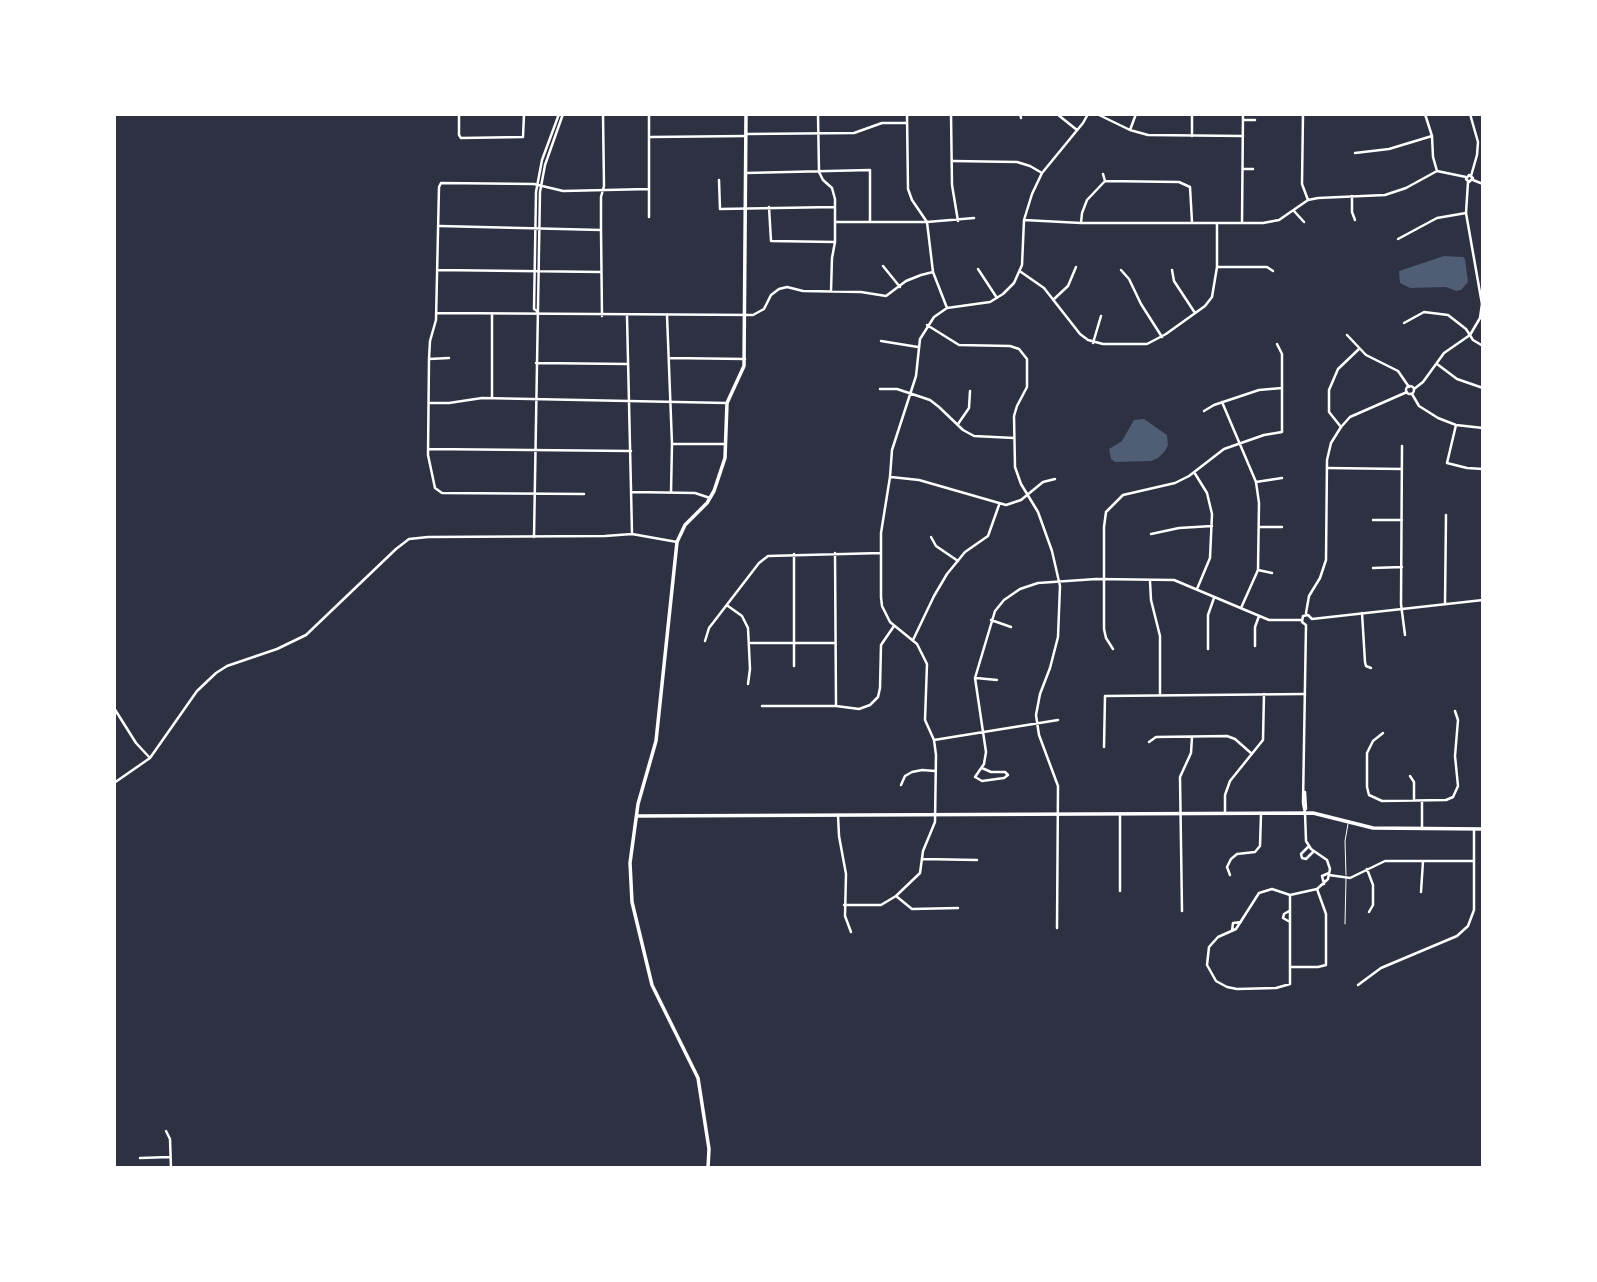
<!DOCTYPE html>
<style>
body{margin:0}
#map{position:relative;width:1597px;height:1282px;overflow:hidden;background:#2d3142;font-family:Raleway,sans-serif}
canvas{display:block}
.frame{position:absolute;inset:0;border:116px solid #fff;pointer-events:none}
</style>
<div id="map">
<canvas width="1597" height="1282"></canvas>
<div class="frame"></div>
</div>
<script>
const ctx = document.querySelector('canvas').getContext('2d');
ctx.lineJoin = 'round';
function fill(path, color) { ctx.fillStyle = color; ctx.fill(path, 'evenodd'); }
const poly = rows => new Path2D(rows.map(r => 'M' + r).join(''));
function stroke(path, color, width, dash) { ctx.strokeStyle = color; ctx.lineWidth = width; ctx.lineCap = dash ? 'butt' : 'round'; ctx.setLineDash(dash || []); ctx.stroke(path); }
fill(poly([
 [1444,256,1463,257,1465,259,1468,282,1461,290,1456,291,1446,287,1410,288,1400,283,1399,271],
 [1144,419,1167,435,1168,445,1165,451,1158,458,1151,461,1115,462,1111,459,1109,449,1122,441,1134,420]
]), '#4f5d75');
stroke(poly([
 [1346,875,1345,841,1348,824],
 [1345,924,1346,879]
]), '#fff', 1);
stroke(poly([
 [459,114,459,135,461,138,523,137,524,114],
 [649,114,649,217],
 [818,114,819,172,823,180,832,188,835,199,835,242,832,258,831,291],
 [907,114,908,189,912,200,927,222,933,272,947,308],
 [951,114,952,185,958,221],
 [1020,114,1021,118],
 [1057,114,1077,130],
 [1097,114,1130,130,1148,135,1243,136],
 [1303,114,1302,184,1308,200],
 [1425,114,1432,136,1433,157,1437,171],
 [1244,120,1255,120],
 [1130,130,1136,114],
 [747,134,854,133,882,123,907,123],
 [1192,136,1192,114],
 [651,137,745,136],
 [1355,153,1389,149,1432,136],
 [953,161,1017,162,1030,166,1042,173],
 [1243,169,1253,169],
 [746,173,870,170,870,222],
 [1103,174,1105,181],
 [719,180,720,209,834,207],
 [1473,180,1483,184],
 [1190,187,1192,222],
 [1352,196,1352,212,1355,220],
 [769,207,771,241,835,242],
 [1294,211,1304,222],
 [1024,220,1081,223,1263,223,1279,220,1308,200,1318,198,1385,195,1406,188,1437,171,1466,177],
 [835,222,927,222,974,218],
 [1081,223,1082,213,1087,200,1105,181,1179,182,1190,187],
 [1242,223,1243,114],
 [440,226,601,230],
 [1398,239,1437,218,1466,213],
 [883,266,900,287],
 [1217,267,1267,267,1273,271],
 [978,269,997,298],
 [438,270,601,272],
 [1121,270,1129,279,1141,304,1162,337],
 [1172,270,1174,281,1195,313],
 [1021,272,1044,288,1080,334,1088,340,1103,344,1147,344,1166,334,1205,306,1212,297,1217,267,1217,223],
 [1053,300,1068,286,1076,267],
 [537,311,534,309,536,192,542,160,559,114],
 [436,313,753,315,764,309,771,295,779,289,787,287,803,291,861,292,886,296,906,281,921,275,933,272],
 [667,315,672,444,671,492],
 [602,316,601,230,601,197,604,186,603,114],
 [627,316,632,533],
 [1404,323,1424,312,1448,315,1466,329,1473,340,1483,346],
 [927,325,959,345,1010,346,1019,349,1027,359,1027,387,1017,406,1014,416,1015,467,1021,484,1038,512,1052,551,1060,586,1058,637,1050,668,1040,694,1036,715,1039,735,1058,786,1057,928],
 [1347,335,1366,355,1398,371,1409,387],
 [881,341,918,347],
 [1093,343,1101,316],
 [669,358,745,359],
 [429,359,449,358],
 [536,363,627,364],
 [1437,364,1457,379,1483,388],
 [880,389,897,389,930,400,939,407,963,430,974,436,1014,438],
 [1412,394,1419,406,1438,418,1456,425,1483,428],
 [492,398,492,314],
 [1222,402,1256,482,1259,503,1258,570,1241,608],
 [429,403,449,403,482,398,726,403],
 [1204,411,1214,405,1259,390,1282,388],
 [958,424,969,408,970,391],
 [1456,425,1447,463,1467,468,1483,469],
 [1341,427,1329,412,1329,390,1338,369,1359,349],
 [672,444,724,444],
 [1402,446,1401,604,1405,635],
 [428,449,631,451],
 [1327,468,1402,469],
 [1194,472,1207,493,1212,514,1210,558,1197,589],
 [891,477,919,480,1006,505,1021,500,1043,482,1055,479],
 [1256,482,1282,478],
 [632,492,695,493,710,498],
 [584,494,442,493,435,488,428,455,429,359,430,341,436,320,439,187,441,183,534,184,563,191,649,189],
 [1373,520,1402,520],
 [1259,527,1282,527],
 [1151,534,1179,528,1212,526],
 [534,537,540,192,545,165,563,114],
 [931,537,936,546,958,561],
 [835,553,836,706],
 [1373,568,1402,567],
 [1258,570,1272,573],
 [1150,581,1151,600,1160,636,1160,695],
 [1445,604,1446,515],
 [728,606,742,616,748,628,750,669,748,684],
 [1362,613,1365,662,1366,666,1371,668],
 [991,620,1011,627],
 [913,640,934,596,947,574,965,552,988,536,999,505],
 [705,641,709,628,759,563,768,556,881,553],
 [751,643,835,643],
 [1255,646,1255,627,1259,616],
 [1113,649,1106,638,1104,629,1104,527,1106,512,1123,495,1175,483,1189,476,1224,449,1264,435,1282,432,1282,354,1277,344],
 [1208,649,1208,615,1214,598],
 [794,666,794,554],
 [976,678,997,680],
 [762,706,836,706,859,709,870,705,878,697,880,688,881,645,894,626],
 [114,708,136,743,150,758],
 [1383,733,1373,741,1367,753,1367,787,1369,795,1382,801,1446,800,1453,797,1458,786,1455,756,1458,720,1455,711],
 [934,740,1058,720],
 [1149,742,1156,737,1227,736,1235,739,1252,754],
 [1104,747,1105,696,1305,694],
 [982,768,991,772,1005,772,1008,775,1004,778,982,781,975,777,984,764,986,752,975,678,995,611,1004,600,1020,589,1038,583,1096,579,1174,580,1269,620,1302,620],
 [1410,776,1414,782,1414,799],
 [114,783,150,758,197,691,216,673,227,666,277,649,306,635,396,549,409,539,428,537,605,536,632,534,677,542],
 [901,785,905,776,912,772,922,770,935,771],
 [1225,813,1225,795,1230,781,1263,740,1264,694],
 [1120,814,1120,891],
 [838,815,839,836,846,874,845,916,851,932],
 [1422,829,1422,801],
 [1308,847,1301,854,1302,858,1306,859,1313,852],
 [922,859,977,860],
 [1367,869,1373,885,1373,905,1369,912],
 [1230,875,1227,867,1231,859,1237,854,1255,852,1260,846,1261,814],
 [1329,875,1350,878,1385,861,1474,861],
 [1324,884,1322,876,1329,873],
 [1421,892,1423,861],
 [1290,895,1290,984,1276,988,1237,989,1227,987,1216,981,1207,965,1209,947,1218,937,1236,929,1259,893,1272,889,1290,895,1317,889,1328,879,1330,869,1327,860,1311,849,1306,841,1305,813],
 [896,896,912,909,958,908],
 [844,905,881,905,896,896,920,873,923,851,935,822,936,755,934,740,925,720,927,664,917,644,890,622,882,606,881,597,881,533,890,477,892,450,916,376,920,339,934,317,947,308,990,302,1003,294,1014,283,1022,265,1024,220,1032,194,1042,173,1083,123,1088,114],
 [1182,911,1180,777,1191,753,1192,737],
 [1289,911,1284,914,1283,918,1290,922],
 [1232,931,1233,923,1241,922],
 [1290,967,1318,967,1326,965,1326,914,1317,889],
 [1358,985,1381,968,1457,936,1468,926,1474,910,1474,829],
 [166,1131,170,1139,171,1168],
 [140,1158,170,1157]
]), '#fff', 2.5);
stroke(poly([
 [1470,114,1478,142,1477,155,1471,176],
 [1469,175,1473,178,1469,182,1466,179,1469,175],
 '1406 390a4 4 0 1 1 8 0a4 4 0 1 1-8 0Z',
 [1414,389,1423,382,1444,353,1470,335,1480,318,1482,304,1466,213,1468,182],
 [1306,613,1309,596,1320,578,1326,560,1327,460,1331,443,1341,427,1350,417,1407,392],
 [1305,792,1306,809],
 [1305,813,1303,803,1306,625,1302,622,1303,616,1308,615,1312,619,1483,600]
]), '#fff', 2.5);
stroke(poly([
 [637,816,1313,813,1373,828,1483,829],
 [708,1168,709,1149,698,1078,652,985,632,902,630,863,638,804,656,741,677,542,685,525,707,503,714,491,725,458,727,403,744,366,746,114]
]), '#fff', 3.5);
</script>
